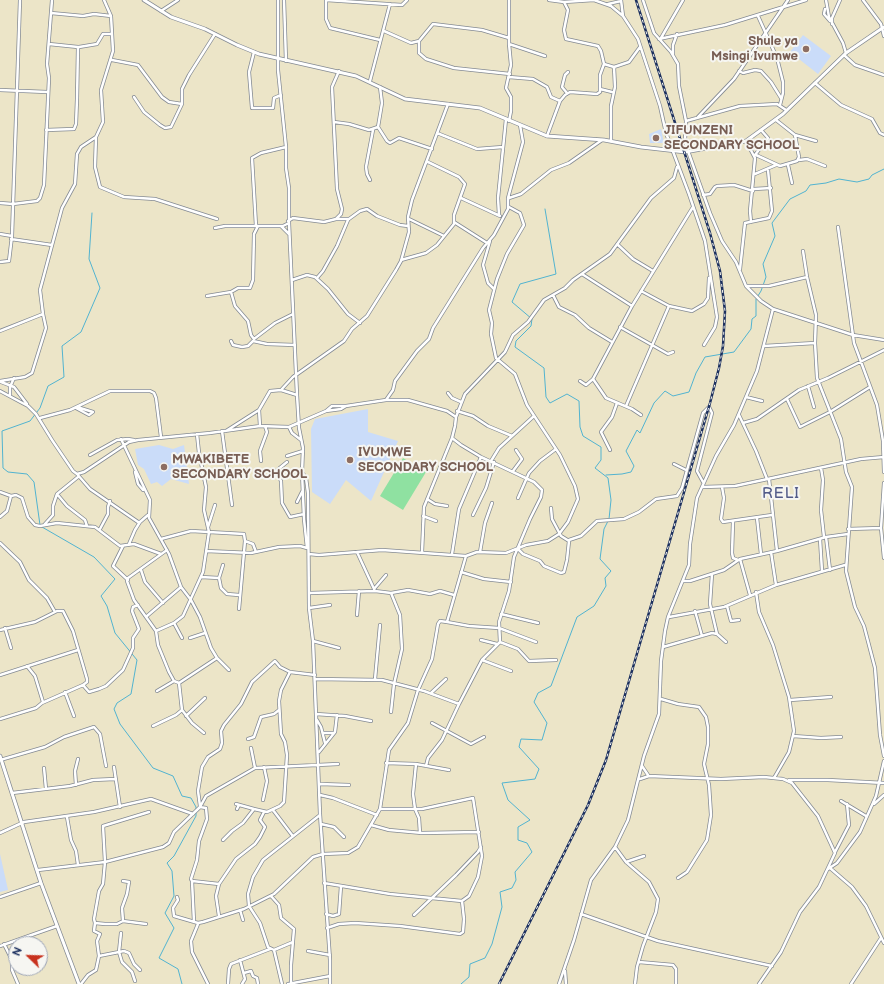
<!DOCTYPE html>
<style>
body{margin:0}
#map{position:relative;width:884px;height:984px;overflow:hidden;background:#ece5c8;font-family:"Balsamiq Sans",sans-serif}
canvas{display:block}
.north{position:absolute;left:8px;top:936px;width:40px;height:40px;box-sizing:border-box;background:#f6f6f2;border:1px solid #9ea6b7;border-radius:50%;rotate:293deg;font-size:11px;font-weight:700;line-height:16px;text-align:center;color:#1b2f5e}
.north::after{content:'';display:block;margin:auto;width:14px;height:18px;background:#c8321e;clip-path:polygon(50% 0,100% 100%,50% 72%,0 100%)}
</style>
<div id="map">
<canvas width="884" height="984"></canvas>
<div class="north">N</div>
</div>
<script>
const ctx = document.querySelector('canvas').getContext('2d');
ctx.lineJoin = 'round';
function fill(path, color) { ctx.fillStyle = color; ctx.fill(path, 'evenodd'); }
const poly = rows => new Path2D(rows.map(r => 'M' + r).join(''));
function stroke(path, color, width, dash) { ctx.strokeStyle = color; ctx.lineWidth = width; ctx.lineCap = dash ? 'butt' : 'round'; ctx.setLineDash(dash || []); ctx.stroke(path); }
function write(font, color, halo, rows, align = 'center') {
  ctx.font = font + ' "Balsamiq Sans",sans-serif'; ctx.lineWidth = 4; ctx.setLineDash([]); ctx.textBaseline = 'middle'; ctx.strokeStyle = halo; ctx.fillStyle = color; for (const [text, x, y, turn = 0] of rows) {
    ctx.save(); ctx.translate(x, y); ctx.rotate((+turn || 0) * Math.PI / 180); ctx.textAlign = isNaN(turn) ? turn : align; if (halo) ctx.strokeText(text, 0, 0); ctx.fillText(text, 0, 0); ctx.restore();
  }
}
fill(poly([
 [803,35,831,56,818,74,790,52],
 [661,129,664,143,650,143,649,134],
 [368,409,368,432,398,441,371,501,346,480,330,504,312,492,311,429,315,419],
 [159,445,173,449,184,445,189,484,171,479,162,486,157,482,151,484,144,469,138,465,135,449],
 [0,854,8,890,0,892]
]), '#cadcf9');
fill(poly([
 [403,458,426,472,403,510,380,496]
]), '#8fe1a1');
stroke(poly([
 [606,475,622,474,631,472,634,466,626,451,637,430,640,433,654,403,665,391,673,396,689,392,696,373,705,357,734,352,751,329,752,319,756,316,756,299,761,291,766,277,763,264,775,236,772,223,790,199,806,191,810,185,826,183,839,179,857,182,869,179,872,175,884,169],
 [40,525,34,482,27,474,8,472,3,468,2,431,30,421,40,408,48,386,64,377,62,346,81,332,100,288,89,259,92,213],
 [42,527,94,557,115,579,101,596,107,606,115,633,137,660,131,694,117,703,114,709,120,724,153,768,173,776,182,796,191,798,196,807,196,816,174,856,167,863,172,871,174,896,165,913,174,928,159,958,178,969,182,984],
 [461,984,469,977,470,964,485,958,492,944,502,907,500,892,512,888,516,880,515,872,532,852,527,843,518,840,518,827,530,820,508,800,502,783,535,779,539,769,519,747,521,739,542,740,547,723,534,702,538,693,551,686,577,617,594,606,606,586,605,578,611,571,600,559,604,529,609,519,611,500,608,478,595,468,601,460,601,447,583,436,580,427,579,401,567,394,550,403,546,397,544,368,515,347,516,341,531,326,532,319,512,302,520,284,556,274,545,209]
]), '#51b3d0', 1);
const minor = poly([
 [278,0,278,70,286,147,286,168,289,188,289,223,297,395,299,428,303,448,302,472,306,478,308,493,309,608,313,641,320,814,330,960,330,984],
 [284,0,286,61],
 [326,0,402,5,407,0],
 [326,0,326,19,330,28,380,40],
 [549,0,564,2,594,0,611,6,623,16],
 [621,0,623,16,638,39,660,106,666,133,689,194,705,241,717,317,715,327,704,345],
 [643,0,654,33,671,52,678,64,679,86,686,121,685,140,688,151,710,213,722,241,736,262,746,286,761,301,773,309,853,335,884,340],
 [826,0,829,17,843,43,846,53],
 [863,0,881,24,884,36],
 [564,2,568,10,564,30,566,39,598,46,601,51,604,64,614,67,629,62,640,47],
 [608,4,621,1],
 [825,9,824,14,830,21],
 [161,11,178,0],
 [51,13,83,16,94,14,111,16],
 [758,16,777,58,783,82,783,93,780,105],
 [832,24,832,18,840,0],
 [384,31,411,43,419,41,433,24,482,30,509,38],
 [661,38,683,0],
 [659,39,725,25,806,0],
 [419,41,419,53,426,59,454,68,510,74],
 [509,44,545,56],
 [79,47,97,44,103,34,112,34],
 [254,52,249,72,252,108,273,108,274,98,281,95],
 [673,54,673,45,677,34],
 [844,55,855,65,884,75],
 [112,60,138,65,162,97,169,102,182,104],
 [739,71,743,73,755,70,761,71,771,82,781,98],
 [509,77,533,79,547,87,551,97,560,101],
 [370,81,390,4],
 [815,83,841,105,872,119,880,133,884,135],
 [380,87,382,103,378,127,387,141,390,143,399,138,432,149],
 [600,89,612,92],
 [0,90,47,92],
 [567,93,562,87,565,75,568,72],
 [134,97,144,112,160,125,165,128,171,127,182,104,182,89,189,75,215,34],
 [697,118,734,79,788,0],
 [776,120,795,135,816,141],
 [509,121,511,111,511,97,506,88,511,65,509,44,509,0],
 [686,121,740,106,777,104,786,110],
 [334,122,349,124,369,130,378,127],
 [46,130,74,129,76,124,77,99,78,47,49,44],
 [437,133,477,149,503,147],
 [547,136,560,101,565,95,570,92,597,94,600,92,600,75,604,64],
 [96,137,95,167,100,187,124,197,155,199,217,219],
 [611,141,611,106,615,87,614,67],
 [746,141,755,158,750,211,751,222],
 [755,155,768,138,761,130],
 [756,155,780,166,797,161,799,157,795,135],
 [799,160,807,159,825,166],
 [788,165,792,183],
 [755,174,776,165],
 [370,180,367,174,366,167,373,130],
 [754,189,771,188],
 [703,195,710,194,715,187,717,186,734,185,753,191],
 [461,198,500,216],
 [509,198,521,194,551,170,569,163,602,140],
 [0,203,13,204,37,201,40,198,44,185,49,78,47,64,52,0],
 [499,215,498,198,506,119],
 [336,219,341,214,342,209,337,189,332,87,339,71],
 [409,219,444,236],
 [288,221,293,218,324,222,336,219,349,219,360,211,367,209,377,216,400,225,408,226],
 [454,222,487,243],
 [256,226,252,158,261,153,286,147],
 [281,226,289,234],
 [838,227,854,343,877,405,883,441,884,472],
 [215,228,225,226,283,226,289,223],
 [0,234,12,236],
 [11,239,52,245],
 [490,241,483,265,488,283,494,289],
 [617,244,633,259,653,271],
 [803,251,807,277,816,315,815,343,817,378,841,439,846,472,852,487,846,571,855,607,864,626,875,668,880,735,884,756],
 [401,260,426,253,437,245,454,224,454,215,465,184,459,177,428,162],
 [0,262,9,261,12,236,20,0],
 [740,269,745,223,769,218,772,211,768,170],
 [582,274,632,306],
 [317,278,323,271,337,246,348,220],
 [292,280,307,275,315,277,328,289,348,314,360,323],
 [746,286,769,286,807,277],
 [641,291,669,306,692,311,704,304,708,298,709,278],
 [231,292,235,306,248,321,251,335,254,339,275,323,293,314],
 [553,295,559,307,575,315,589,328,612,342],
 [207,296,231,292,238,288,250,288,253,280,254,234,258,226],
 [620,327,668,354,673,352],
 [0,331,43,314,40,290,62,208,75,184,77,154,81,147,96,137,103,122,101,90,113,51,111,16,104,0],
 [231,341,233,345,242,347,248,346,253,341],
 [253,341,267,344,295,345],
 [764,346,815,343],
 [593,379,606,398,632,409,641,415],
 [0,381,25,377,32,373,46,328,43,314],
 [580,381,586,385,593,379,632,306,693,207],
 [1,382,14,387,27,404],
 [808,386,814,407],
 [281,390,293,377,344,341,352,329,367,316,396,270,401,261,409,232,408,217,412,200,448,104],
 [0,391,28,406,36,414,52,440,73,471,77,474,84,472,129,442,138,440,210,433,260,426,289,427,326,411,341,409,346,406,386,400,408,400,447,411,456,417,455,426,452,438,424,507,422,552],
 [448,393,452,398,461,402],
 [10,395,10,387,14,378],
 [746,397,762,401],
 [787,399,800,427,830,412,870,387],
 [386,400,393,390,395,381,417,351,429,339,433,328,483,248,494,235,508,209,508,198,523,142,520,125],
 [626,406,669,306],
 [76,408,89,415,93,412,77,407],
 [326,411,332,406,346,406],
 [457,411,473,416,488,426,512,436],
 [739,415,756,451,767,479],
 [456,417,465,394,505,352,513,335,528,322,544,300,565,288,573,280,610,254,651,198,674,178,677,167],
 [40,418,70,410,110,391,150,391,154,393,156,398,161,437],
 [743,423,757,419,799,390,828,378,884,350],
 [260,426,259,410,270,391,281,390,297,395],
 [289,427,292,433,301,440],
 [222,431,232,505],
 [226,431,259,410],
 [121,439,150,500,149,518,169,554,181,587,191,600,200,617,211,648,217,658,229,670],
 [610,450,601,432,612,417,617,403],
 [90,455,117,440,128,439,134,440],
 [287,456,303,451],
 [261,461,260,451,267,432,265,426],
 [491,461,499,448,534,416],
 [287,462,276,471,281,481,282,503,290,517,304,514],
 [674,464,686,470],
 [821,468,823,480,821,510,824,537],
 [513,471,522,459,516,450],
 [135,472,138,484,143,490],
 [302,472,304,519,307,548],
 [77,474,90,489,138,522,140,522,148,515],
 [769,479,777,551],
 [884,483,881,528,884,558],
 [703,487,735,486,861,459,884,457],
 [722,487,724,498,721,519,723,522,772,515],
 [0,492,11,496],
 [57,494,67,506,85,520,87,526],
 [518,498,529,473,540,461,556,449],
 [427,499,435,504,447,506],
 [297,502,303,490],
 [473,515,486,488,494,462],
 [423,516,436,521],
 [0,517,7,511,11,496,16,495,22,498,28,517,35,525,40,526,57,523,95,527,120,546,134,544,161,554],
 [757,518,761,554],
 [733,522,732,553,733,558,738,560],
 [44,525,53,515,53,506,57,494,78,477],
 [208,527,215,505],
 [100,529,108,514,108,507,110,501],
 [848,529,881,528],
 [826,537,830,570],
 [161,539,191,531,244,534,245,541,239,609],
 [820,539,822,571],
 [569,540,581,536,597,521,624,519,639,512,656,499,677,496,682,488,703,413,709,407,712,413,697,471,703,482],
 [245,541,253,544,256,552],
 [0,543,20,562,29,580,47,598,55,612],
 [129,544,135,530,140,522],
 [123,546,113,566,128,580],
 [518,549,523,554,540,561,544,566,561,573,564,572,567,560,569,541,561,536,552,519,551,508],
 [167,550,128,578,127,581,134,600,156,631,158,645,169,672,174,681,179,683],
 [206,551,251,553,279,547,300,546,307,548],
 [357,552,375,591],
 [480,552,485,523,492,503],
 [771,552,776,585],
 [309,554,319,555,382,550,466,556,477,552,506,553,526,545,548,541,559,534,568,522,578,499,575,486,560,455,527,405,515,374,496,358,491,334,492,323,489,310,497,279,507,254,524,225,520,213,509,207],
 [452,554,459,509,481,457],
 [740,559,750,595],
 [223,565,219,578,221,588,227,594,239,595],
 [141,570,145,582,163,603],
 [461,572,484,579,511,582],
 [712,574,710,604,717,634],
 [201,577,219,578],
 [684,581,690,581,724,570,740,559,777,551,826,537,848,534],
 [374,589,386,575],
 [756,592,759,612,773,645,789,697,794,731,789,752,774,778],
 [310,593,375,591,391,593,400,615,402,649,394,684,391,712],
 [391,593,408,590,430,594,440,591,454,595],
 [727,606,731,621,739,620],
 [309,608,330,605],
 [695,611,702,636],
 [501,614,538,623],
 [357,615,359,591],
 [147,616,181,587],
 [669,617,724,607,776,585,845,565],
 [447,622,469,626,499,628,536,642],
 [174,623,182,638],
 [5,628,11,648],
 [0,630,35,622,57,611,63,611,73,631,87,679,87,682,83,685,42,703,36,708,0,719],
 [156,631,174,623,183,616,203,572,209,532,204,510,206,487,199,453,197,434],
 [190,638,205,633],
 [481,640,497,644],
 [313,641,339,648],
 [500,642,518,649,529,661,556,660],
 [663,647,712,633,717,634,726,642],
 [482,660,511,671],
 [27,666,35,676,43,702],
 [0,675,78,650],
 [315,679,382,680,424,691,459,704,482,660,500,642,499,622,509,591,514,557,530,519,541,497,542,490,534,482,481,457,461,445,452,438],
 [375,679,380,625],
 [83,685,89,692,99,689,106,686,123,670,133,648,133,638,139,629,132,611,133,607,138,605],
 [157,691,174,681],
 [65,692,74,716],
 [431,693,446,679],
 [661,699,678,704,699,707,706,717,708,727,708,744,704,764,709,785,711,815,707,840,687,872,678,878],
 [790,700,831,697],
 [316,714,345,716,371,721],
 [186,716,205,698],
 [317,720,321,727,325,743],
 [432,723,471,744,484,737],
 [153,726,176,715,182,710],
 [204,733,192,723,182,710,179,683,217,658],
 [323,733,334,733],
 [793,736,821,738,841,737],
 [248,739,254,737,261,717,274,714,279,710],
 [251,748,255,768],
 [319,752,335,732,337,715],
 [0,760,45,747,64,737,94,727,100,734,106,766],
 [386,763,416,764,449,770],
 [416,764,413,794,415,809,419,818,420,833],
 [426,766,428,758,442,740,459,704],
 [642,766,648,775],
 [114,767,120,807],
 [44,768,46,789],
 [640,779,649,776,721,779,764,777,783,779,792,783,818,816,835,853,819,887,800,912,781,952,759,984],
 [789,780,828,780,884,783],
 [320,784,349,785],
 [76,785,75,771,78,759],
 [12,793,70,786,93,780,115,779],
 [320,795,333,798,377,815],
 [263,800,267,781,264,767],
 [841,801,866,816],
 [236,804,254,809],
 [874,804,884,795],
 [200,806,198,791,202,767,208,757,220,749,222,743,221,731,224,725,241,704,252,682,275,661,280,667,290,672,315,675],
 [200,807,206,808,207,819,199,841,197,860,191,879,192,881,219,884],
 [237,809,239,805],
 [273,810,292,835],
 [67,817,71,840,76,851,78,865],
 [321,824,334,827,344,837],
 [371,825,389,830,422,833,479,832],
 [0,833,24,822,94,812,151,799,193,814],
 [223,840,232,831,243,823,254,809,267,812,280,806,284,802,287,755,285,742,281,734,279,701,281,690,290,672],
 [615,847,626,862,649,882,658,899,656,912,643,946,637,967,635,984],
 [835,852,849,825,847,804],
 [626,862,644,856],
 [830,868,852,887,866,906,884,943],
 [828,869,837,863,860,832,876,796,884,761],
 [38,870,105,862,163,847,169,843,174,832,200,807,206,796,255,768,338,764],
 [123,881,129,882,127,894,122,908,123,921],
 [192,881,194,922],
 [324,883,390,894,462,901,469,896,478,877,482,856,473,798,422,809,380,809],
 [271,896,279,905,281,918,294,929,291,965,291,984],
 [0,897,41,883],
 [177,897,178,900,173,908,174,916,198,923,203,922,244,909,274,894,313,857,323,854,348,853,358,847,380,809,389,750,408,723,418,690,432,659,438,624,440,621,447,622,466,556],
 [240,910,243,920],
 [326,914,333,916,339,914,341,886],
 [581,914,658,941,772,966],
 [414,915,456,875,478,852,481,847],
 [219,916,216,896,219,884,236,859,255,844,260,837,265,827,260,820,264,812],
 [95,923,94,931,100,934,97,941,99,956],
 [146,924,123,921,117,924,105,924,95,923,94,919,99,891,103,884,105,862,103,826,149,812],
 [198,924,191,941,192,952,208,984],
 [327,928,339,924,355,923,400,926,460,934,463,932,464,919,462,901],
 [293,942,274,950,268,947,260,923,249,906,248,894,253,877,263,860,320,815],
 [4,944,12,960,12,970,18,984],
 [0,946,57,926],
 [274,950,282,984],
 [308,951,330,955],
 [240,960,245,979,242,984],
 [639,962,673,965,676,969,676,984],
 [565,971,566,984],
 [244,973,251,971,253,976,257,978,258,984],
 [135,981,132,972,122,962,119,952,124,951,129,953,134,964,140,970],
 [81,984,88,975,96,970,99,956,119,952,121,933],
 [228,984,229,969,231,964,270,949],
 [288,984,330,976],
 [559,984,574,940,591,880,615,847,628,820,644,756,659,714,661,661,665,631,668,617,689,565,690,544,697,498,716,456,734,425,757,371,773,309],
 [851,984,881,938]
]);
const tertiary = poly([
 [144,0,171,17,205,29,237,45,259,54,356,76,405,99,480,108,547,136,604,140,641,147,685,152,746,141,783,114,846,53,884,27],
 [0,756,41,883,79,984]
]);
stroke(minor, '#848a93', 4);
stroke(tertiary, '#848a93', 4.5);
stroke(minor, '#fff', 2.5);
stroke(tertiary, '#fff', 3);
const rail = poly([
 [499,984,588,805,606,760,710,403,719,368,723,346,725,311,720,271,710,233,636,0]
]);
stroke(rail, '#1b2f5e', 2.5);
stroke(rail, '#f6f6f2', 1, [3]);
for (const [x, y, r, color] of [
 [806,49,4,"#8d6e63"],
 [656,138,4,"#8d6e63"],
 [350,460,4,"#8d6e63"],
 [164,467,4,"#8d6e63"]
]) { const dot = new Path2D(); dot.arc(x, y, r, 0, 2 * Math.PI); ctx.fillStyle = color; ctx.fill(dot); stroke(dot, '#f6f6f2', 1.5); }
write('bold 13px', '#785e54', '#f6f6f2', [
 ["Shule ya",798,42,"right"],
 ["Msingi Ivumwe",798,57,"right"],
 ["JIFUNZENI",664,131],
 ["SECONDARY SCHOOL",664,146],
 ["IVUMWE",358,453],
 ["SECONDARY SCHOOL",358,468],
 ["MWAKIBETE",172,460],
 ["SECONDARY SCHOOL",172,475]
], 'left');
ctx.letterSpacing = '1px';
write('15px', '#525b88', '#f6f6f2', [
 ["RELI",781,494]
]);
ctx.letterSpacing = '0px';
</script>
